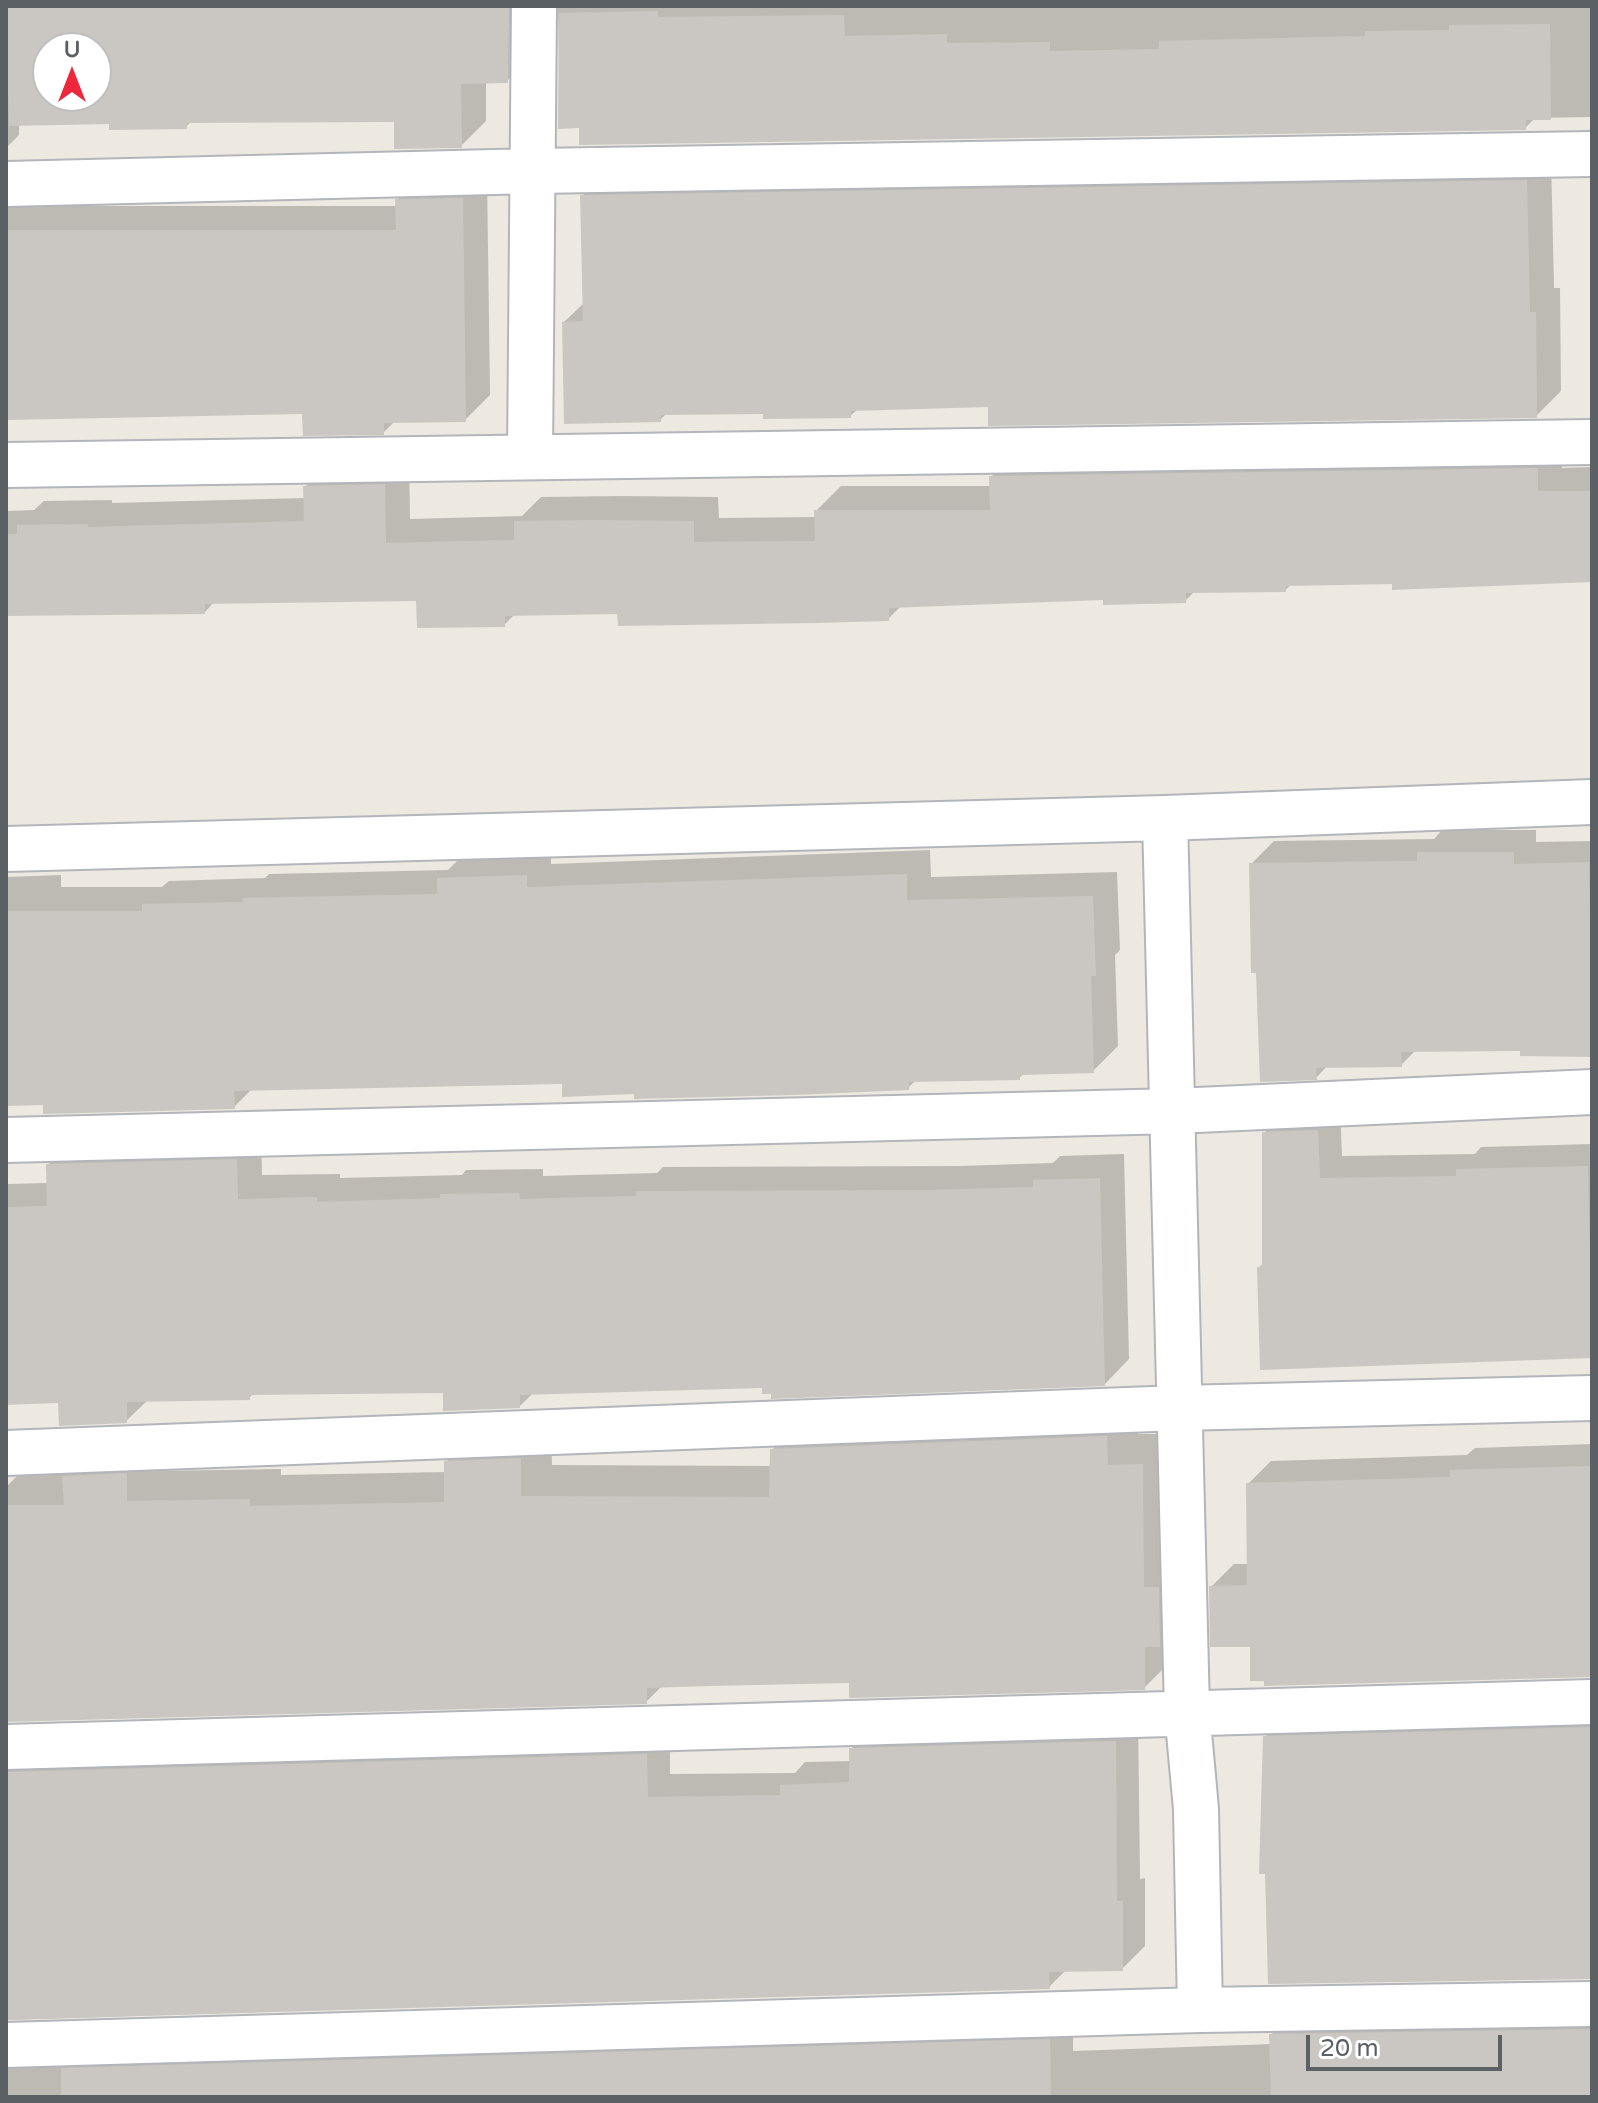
<!DOCTYPE html>
<style>
body{margin:0}
#map{position:relative;width:1598px;height:2103px;overflow:hidden;background:#ede9e1;font-family:"Varela Round",sans-serif}
canvas{display:block}
.frame{position:absolute;inset:0;border:8px solid #5a6063;pointer-events:none}
.north{position:absolute;left:32px;top:32px;width:80px;height:80px;box-sizing:border-box;background:#fff;border:2px solid #bdbfc1;border-radius:50%;rotate:0deg;font-size:22px;font-weight:700;line-height:32px;text-align:center;color:#5a6063}
.north::after{content:'';display:block;margin:auto;width:28px;height:36px;background:#ee273c;clip-path:polygon(50% 0,100% 100%,50% 72%,0 100%)}
.scale{position:absolute;left:1306px;top:2035px;width:196px;height:36px;box-sizing:border-box;border:4px solid #5a6063;border-top:0;padding-left:10px;font-size:24px;line-height:28px;white-space:nowrap;color:#5a6063;-webkit-text-stroke:6px #fff;paint-order:stroke}
</style>
<div id="map">
<canvas width="1598" height="2103"></canvas>
<div class="frame"></div>
<div class="north">U</div>
<div class="scale">20 m</div>
</div>
<script>
const ctx = document.querySelector('canvas').getContext('2d');
ctx.lineJoin = 'round';
function fill(path, color) { ctx.fillStyle = color; ctx.fill(path, 'evenodd'); }
const poly = rows => new Path2D(rows.map(r => 'M' + r).join(''));
function stroke(path, color, width, dash) { ctx.strokeStyle = color; ctx.lineWidth = width; ctx.lineCap = dash ? 'butt' : 'round'; ctx.setLineDash(dash || []); ctx.stroke(path); }
fill(poly([
 [6,6,533,6,532,56,507,81,486,81,486,121,461,146,396,120,191,121,186,127,111,122,19,124,19,135,8,146,6,156],
 [48,48,96,48,96,96,48,96],
 [558,6,1592,6,1592,117,1535,118,1525,128,560,127],
 [1551,156,1554,288,1560,288,1561,391,1536,416,990,405,858,409,850,416,765,412,667,413,660,420,564,322,585,302,582,196,607,172],
 [6,162,20,181,20,206,397,206,397,200,422,175,487,174,490,395,465,420,395,421,383,433,304,412,6,419],
 [1562,444,1562,468,1592,467,1592,581,1292,584,1285,590,1195,591,1185,601,1105,598,902,605,888,619,619,612,515,614,504,625,418,599,214,602,205,612,6,615,6,511,34,510,44,501,112,500,112,503,305,498,305,487,330,462,409,460,410,519,522,516,541,497,621,496,718,497,719,518,816,517,816,511,841,486,992,486,991,477,1016,452],
 [1442,830,1536,830,1536,842,1592,841,1592,1055,1522,1054,1522,1049,1416,1050,1401,1065,1327,1066,1316,1078,1251,864,1274,841,1434,839],
 [930,850,931,877,1117,872,1120,950,1115,955,1118,1046,1093,1071,1025,1073,1019,1078,916,1080,908,1088,563,1082,252,1089,234,1107,6,1104,6,877,61,875,61,887,162,887,169,881,265,878,269,874,448,870,463,855,551,851,551,864],
 [1340,1107,1342,1156,1475,1154,1481,1147,1592,1144,1592,1356,1522,1356,1259,1268,1264,1262,1264,1133,1287,1110],
 [261,1136,262,1175,340,1174,340,1178,462,1175,466,1170,543,1169,543,1176,657,1173,663,1167,959,1166,1053,1163,1060,1156,1124,1154,1129,1359,1105,1384,774,1392,764,1386,534,1392,520,1406,445,1391,254,1393,249,1398,148,1400,126,1421,60,1401,6,1403,6,1184,48,1183,48,1165,72,1140],
 [1137,1405,1138,1434,1174,1434,1176,1656,1144,1688,851,1681,662,1686,646,1702,6,1720,6,1487,19,1474,67,1474,95,1445,157,1443,157,1471,281,1469,281,1475,446,1472,446,1462,477,1431,551,1428,552,1465,772,1466,772,1450,803,1418],
 [1592,1444,1592,1675,1252,1645,1211,1587,1234,1564,1249,1564,1248,1484,1271,1461,1467,1455,1475,1448],
 [1592,1706,1592,1977,1265,1737,1288,1714],
 [1138,1718,1140,1879,1145,1878,1145,1946,1122,1969,1066,1970,1049,1987,6,2020,6,1749,670,1732,670,1774,795,1773,805,1762,851,1761,851,1749,874,1726],
 [1592,2007,1592,2097,6,2097,6,2062,1073,2017,1073,2051,1272,2044,1271,2035,1294,2012]
]), '#0003');
fill(poly([
 [6,6,509,6,508,83,461,84,462,148,394,149,394,122,187,123,187,129,109,130,109,124,9,126],
 [48,48,96,48,96,96,48,96],
 [658,11,658,17,844,15,845,36,947,34,947,43,1050,42,1050,51,1159,49,1159,41,1365,36,1365,31,1449,30,1449,25,1550,24,1551,120,1526,120,1526,130,579,145,579,128,558,129,559,13],
 [1527,180,1530,312,1536,312,1537,418,988,426,988,407,851,411,851,418,763,419,763,414,661,415,661,422,564,424,562,322,583,321,580,195],
 [463,198,466,422,384,423,384,435,303,436,302,414,6,420,6,230,396,230,395,199],
 [1538,468,1538,491,1592,491,1592,582,1392,590,1392,584,1286,586,1286,592,1186,593,1186,603,1103,605,1103,600,889,608,889,621,816,623,618,626,617,614,505,616,505,627,417,628,416,601,205,604,205,614,6,616,6,534,17,534,17,525,88,524,88,527,304,521,303,486,385,484,386,543,514,540,514,521,595,520,694,521,694,542,815,541,814,510,990,510,989,476],
 [1417,852,1514,852,1514,864,1589,862,1592,1057,1520,1056,1520,1051,1401,1052,1402,1067,1316,1068,1317,1080,1260,1082,1256,973,1251,973,1249,863,1417,861],
 [907,874,907,900,1093,896,1096,976,1091,976,1094,1073,1020,1075,1020,1080,909,1082,909,1090,794,1095,634,1099,634,1094,562,1097,562,1084,234,1091,235,1109,43,1114,43,1105,6,1106,6,911,142,911,142,904,243,902,242,898,437,894,437,878,527,875,527,887],
 [1318,1130,1320,1178,1456,1176,1456,1169,1588,1166,1592,1358,1260,1370,1257,1267,1262,1267,1262,1132],
 [237,1159,238,1199,317,1197,317,1202,440,1198,440,1194,519,1193,520,1199,636,1196,636,1191,933,1190,1033,1187,1033,1180,1100,1178,1105,1386,771,1399,771,1394,762,1394,762,1388,520,1395,520,1408,443,1411,443,1393,250,1395,250,1400,127,1402,127,1423,59,1426,58,1403,6,1405,6,1207,47,1206,46,1164],
 [1107,1436,1108,1465,1143,1464,1144,1587,1159,1587,1160,1647,1145,1647,1145,1690,849,1698,849,1683,710,1686,647,1688,647,1704,6,1722,6,1505,64,1505,62,1476,127,1473,127,1501,250,1499,250,1506,444,1502,444,1461,521,1458,521,1496,769,1497,770,1449],
 [1592,1466,1592,1677,1264,1686,1264,1681,1250,1681,1250,1647,1210,1647,1209,1586,1247,1585,1246,1483,1450,1477,1450,1470],
 [1592,1727,1592,1979,1268,1984,1265,1874,1259,1874,1263,1736],
 [1116,1741,1117,1901,1123,1901,1123,1971,1049,1972,1050,1989,6,2020,6,1772,647,1754,648,1797,780,1795,780,1785,849,1782,849,1748],
 [1592,2029,1592,2097,1271,2097,1269,2034],
 [1050,2039,1051,2097,61,2097,61,2068]
]), '#cac6c1');
const minor = poly([
 [6,184,535,171,1592,154],
 [530,455,534,6],
 [6,465,1592,442],
 [1165,818,1187,1711,1196,1809,1200,2010],
 [6,849,1165,818,1592,802],
 [6,1140,1175,1111,1592,1092],
 [6,1453,1179,1408,1592,1398],
 [6,1747,1592,1702],
 [6,2045,1200,2010,1592,2004]
]);
stroke(minor, '#b2b6ba', 48);
stroke(minor, '#fff', 44);
</script>
